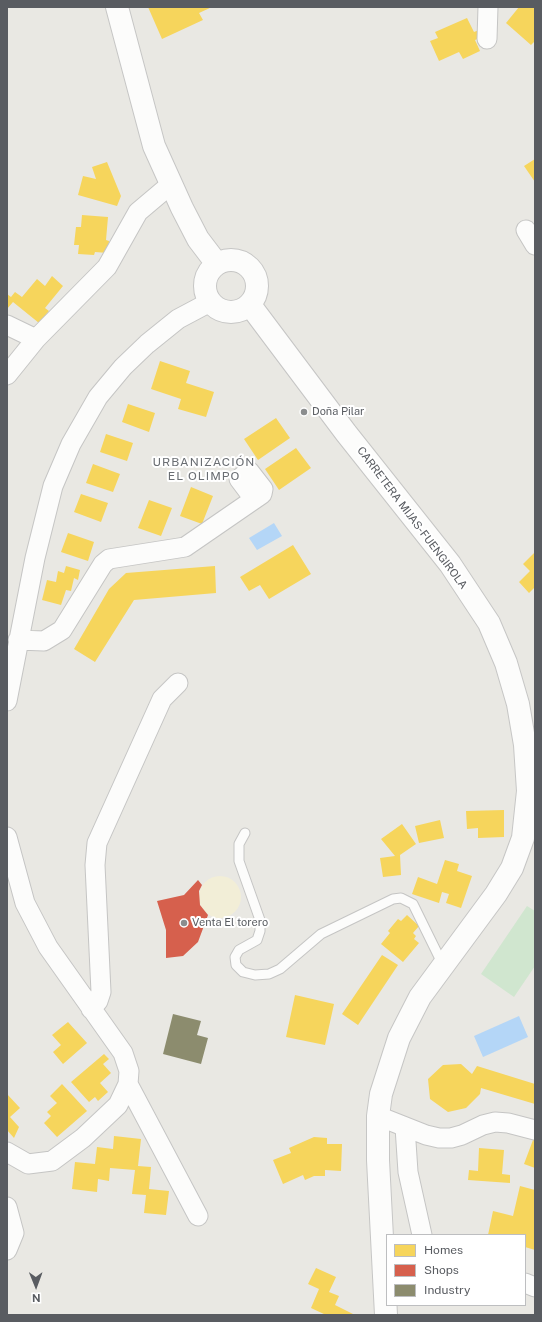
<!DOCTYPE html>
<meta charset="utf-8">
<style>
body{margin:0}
#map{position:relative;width:542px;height:1322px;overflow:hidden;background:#e9e8e3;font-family:"Public Sans",sans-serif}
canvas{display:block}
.frame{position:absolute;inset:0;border:8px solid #595c61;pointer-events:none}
.legend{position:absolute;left:386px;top:1234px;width:140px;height:72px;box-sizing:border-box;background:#fff;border:1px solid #bdbec0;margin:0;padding:5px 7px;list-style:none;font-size:12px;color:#595c61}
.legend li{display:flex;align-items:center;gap:8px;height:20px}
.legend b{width:20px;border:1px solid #bdbec0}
.north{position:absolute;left:16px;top:1266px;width:40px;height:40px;-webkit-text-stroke:3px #fff;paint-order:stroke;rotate:179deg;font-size:11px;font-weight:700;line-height:16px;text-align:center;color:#595c61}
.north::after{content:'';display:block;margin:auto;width:14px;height:18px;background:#595c61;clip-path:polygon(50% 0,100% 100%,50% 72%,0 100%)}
</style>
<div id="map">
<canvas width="542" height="1322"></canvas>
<div class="frame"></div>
<ul class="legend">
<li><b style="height:11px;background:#f6d55c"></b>Homes</li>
<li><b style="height:11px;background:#d6604d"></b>Shops</li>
<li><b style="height:11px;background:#8c8c6e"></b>Industry</li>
</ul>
<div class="north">N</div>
</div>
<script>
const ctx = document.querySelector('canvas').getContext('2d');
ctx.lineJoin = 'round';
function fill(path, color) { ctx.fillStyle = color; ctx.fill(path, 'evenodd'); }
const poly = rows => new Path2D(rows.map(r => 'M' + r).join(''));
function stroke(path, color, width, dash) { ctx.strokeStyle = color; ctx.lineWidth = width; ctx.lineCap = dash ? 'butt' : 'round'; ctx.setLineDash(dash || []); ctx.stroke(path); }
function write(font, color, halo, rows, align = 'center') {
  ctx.font = font + ' "Public Sans",sans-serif'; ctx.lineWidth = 4; ctx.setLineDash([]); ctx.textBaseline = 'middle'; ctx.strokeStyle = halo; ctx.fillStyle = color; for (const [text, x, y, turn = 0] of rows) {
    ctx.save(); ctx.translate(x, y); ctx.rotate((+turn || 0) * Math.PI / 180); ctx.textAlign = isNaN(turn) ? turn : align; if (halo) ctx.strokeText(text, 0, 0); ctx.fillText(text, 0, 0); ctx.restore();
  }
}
fill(poly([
 [527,906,535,911,535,966,514,997,481,974]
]), '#d0e6cf');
fill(poly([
 '199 897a21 21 0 1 1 42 0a21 21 0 1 1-42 0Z'
]), '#f2eed7');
fill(poly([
 [274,523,282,536,257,550,249,538],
 [519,1016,528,1037,483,1057,474,1036]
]), '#b4d6f7');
fill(poly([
 [148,7,212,7,199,13,203,20,162,39],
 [519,7,535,7,535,41,531,45,506,23],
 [467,18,474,32,479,30,483,37,475,40,480,51,463,59,459,52,439,61,430,41,438,38,435,32],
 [535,159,535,182,524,166],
 [107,162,121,196,117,206,78,195,83,176,96,179,92,167],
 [82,215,108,217,106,240,109,241,108,253,95,252,94,255,78,254,79,245,74,245,76,227,81,227],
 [52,276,63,286,45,308,49,311,39,323,13,302,7,309,7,294,11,297,15,292,22,297,37,279,45,286],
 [160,361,190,371,186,383,214,392,206,417,178,409,181,399,151,389],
 [128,404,155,413,149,432,122,422],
 [276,418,290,438,258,460,244,439],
 [106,434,133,443,127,461,100,452],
 [296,448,311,468,279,490,265,469],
 [93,464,120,474,113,492,86,483],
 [191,487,213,496,202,524,180,516],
 [81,494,108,503,101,522,74,512],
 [149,500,172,508,161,536,138,528],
 [68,533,94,542,88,561,61,552],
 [293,545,311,574,269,599,260,585,249,591,240,577],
 [535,552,535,587,529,593,519,582,530,571,523,564],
 [66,566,80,570,78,580,74,578,71,591,66,590,61,605,42,600,47,580,56,582,58,571,64,573],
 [215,566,216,593,134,600,95,662,74,649,109,589,126,573],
 [504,810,504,837,478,838,478,828,467,829,466,811],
 [440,820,444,838,419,843,415,826],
 [402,824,416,844,400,855,401,875,383,877,380,858,395,856,381,839],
 [445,860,459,864,457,871,472,876,461,908,446,903,449,894,442,892,439,903,412,894,418,877,437,884],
 [407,915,419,926,413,933,416,936,414,939,419,943,403,962,381,944,390,933,388,931,398,919,401,921],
 [382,955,398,965,358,1025,342,1014],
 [295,995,334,1004,325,1045,286,1037],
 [68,1022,87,1043,63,1064,53,1052,61,1045,52,1035],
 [104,1054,109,1059,103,1064,111,1073,100,1083,108,1092,98,1101,95,1097,89,1102,71,1082],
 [461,1064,472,1074,477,1066,535,1084,535,1104,481,1088,480,1094,466,1108,448,1112,430,1099,428,1079,443,1065],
 [62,1084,87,1111,57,1137,44,1123,51,1116,47,1112,57,1103,50,1096],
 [7,1094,20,1108,10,1117,19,1127,14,1138,7,1130],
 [114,1136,141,1139,138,1166,151,1167,149,1189,169,1191,166,1215,144,1213,146,1195,132,1194,135,1170,110,1168,109,1181,98,1179,97,1192,72,1189,75,1162,95,1164,97,1147,113,1149],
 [314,1137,327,1138,327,1144,342,1144,341,1171,325,1170,325,1176,314,1176,305,1180,303,1175,283,1184,273,1160,291,1153,289,1148],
 [533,1140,535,1140,535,1168,524,1164],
 [479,1148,504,1150,502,1174,510,1175,510,1183,468,1180,469,1170,478,1171],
 [520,1186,535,1190,535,1250,525,1247,525,1235,488,1235,493,1211,513,1216],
 [316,1268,336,1277,329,1292,339,1296,335,1305,353,1314,352,1315,326,1315,311,1308,319,1289,308,1284]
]), '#f6d55c');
fill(poly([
 [198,880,202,885,199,891,200,905,208,915,198,942,183,956,166,958,166,930,157,901,184,895]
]), '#d6604d');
fill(poly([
 [173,1014,201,1021,197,1035,208,1038,201,1064,163,1054]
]), '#8c8c6e');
const lane = poly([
 [245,833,239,844,239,861,260,920,260,931,257,940,239,950,235,957,236,965,243,972,255,975,269,974,280,969,321,934,393,899,401,898,413,904,443,965]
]);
const street = poly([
 [487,39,488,7],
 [526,230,535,245],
 [7,325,36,339],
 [7,375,36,339,107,267,138,212,170,185],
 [18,640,44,641,62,630,103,564,109,559,185,547,262,494,263,489,249,471,239,479,254,499],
 [7,701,35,558,53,486,71,444,98,397,123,367,147,344,178,319,210,302],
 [7,837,25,903,48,947,123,1053,129,1071,128,1084,118,1105,83,1138,52,1161,28,1164,7,1152],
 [91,1009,98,1001,101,992,95,865,97,843,162,699,178,683],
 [128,1084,198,1216],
 [378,1116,426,1135,439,1138,451,1138,462,1135,483,1125,495,1122,508,1123,535,1130],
 [405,1127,408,1172,422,1235],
 [7,1207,14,1233,7,1250],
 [525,1283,535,1287]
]);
const secondary = poly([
 [117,7,154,146,182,208,198,239,217,264],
 '205 286a26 26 0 1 1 52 0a26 26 0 1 1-52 0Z',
 [250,305,346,433,450,564,489,623,506,663,518,704,525,745,528,791,523,838,512,868,496,894,420,997,399,1038,381,1094,378,1116,378,1160,386,1315]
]);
stroke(lane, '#c5c5c4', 11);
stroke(street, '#c5c5c4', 21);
stroke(secondary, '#c6c6c5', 24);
stroke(lane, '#fcfcfb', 9);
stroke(street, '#fcfcfb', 19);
stroke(secondary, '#fcfcfb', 22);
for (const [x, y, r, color] of [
 [304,412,4,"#8b8d8e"],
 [184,923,4,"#8b8d8e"]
]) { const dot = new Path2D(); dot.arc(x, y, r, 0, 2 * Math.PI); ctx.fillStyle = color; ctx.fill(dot); stroke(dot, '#fff', 1.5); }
write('11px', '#595c61', '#fff', [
 ["Doña Pilar",312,412],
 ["Venta El torero",192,923]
], 'left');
write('11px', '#595c61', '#fff', [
 ["CARRETERA MIJAS-FUENGIROLA",412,518,53]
]);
ctx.letterSpacing = '1px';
write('12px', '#6a6e73', '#fff', [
 ["URBANIZACIÓN",204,462],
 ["EL OLIMPO",204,476]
]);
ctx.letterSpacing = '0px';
</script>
